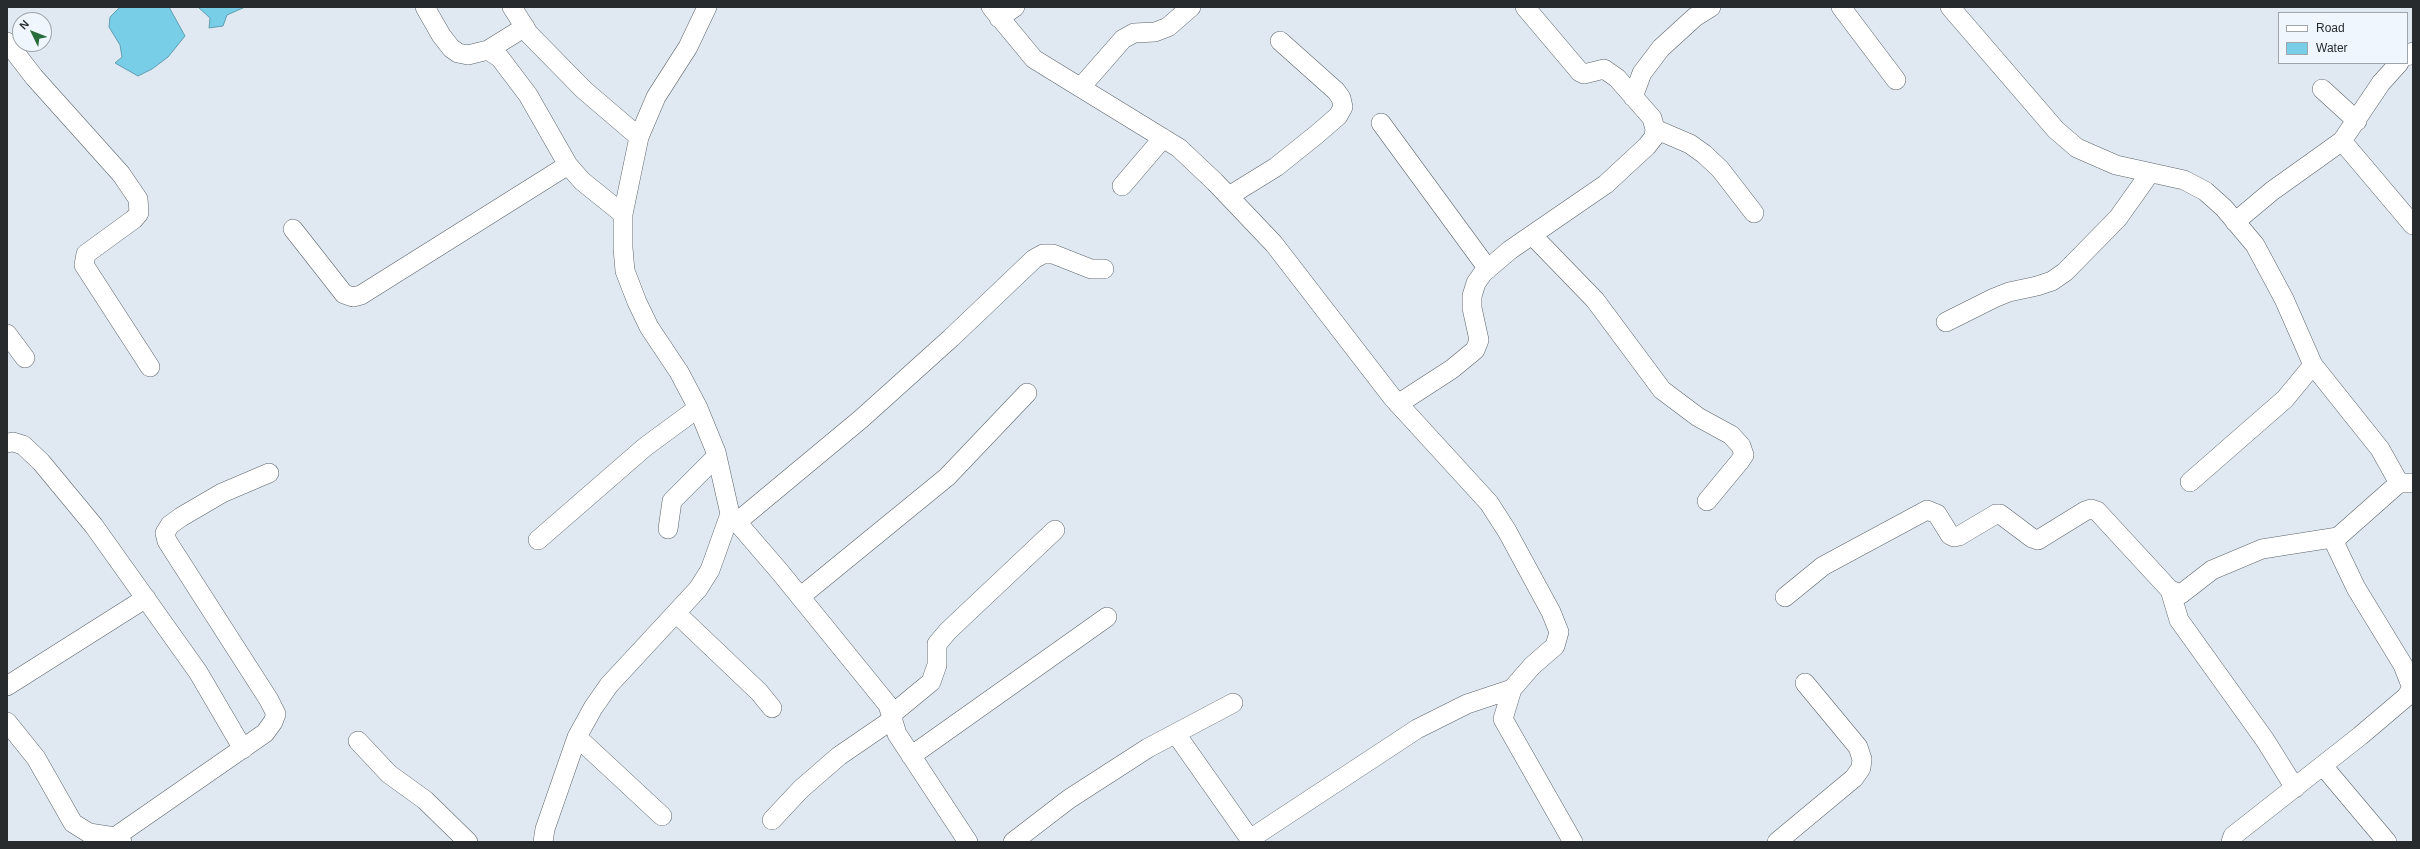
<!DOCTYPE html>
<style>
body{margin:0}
#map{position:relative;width:2420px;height:849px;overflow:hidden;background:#e0e9f2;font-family:Helvetica,sans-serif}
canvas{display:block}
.frame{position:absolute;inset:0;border:8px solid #272b2e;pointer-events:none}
.legend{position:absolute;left:2278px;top:12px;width:130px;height:52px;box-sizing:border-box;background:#eff6fd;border:1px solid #9fa5aa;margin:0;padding:5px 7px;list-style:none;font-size:12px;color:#272b2e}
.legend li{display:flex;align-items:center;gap:8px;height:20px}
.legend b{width:20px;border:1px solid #9fa5aa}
.north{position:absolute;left:12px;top:12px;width:40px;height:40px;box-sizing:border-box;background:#eff6fd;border:1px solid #9fa5aa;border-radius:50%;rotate:313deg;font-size:11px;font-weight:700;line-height:16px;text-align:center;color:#272b2e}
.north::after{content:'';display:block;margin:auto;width:14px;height:18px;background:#276e3a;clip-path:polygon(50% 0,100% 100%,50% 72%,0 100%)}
</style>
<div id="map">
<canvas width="2420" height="849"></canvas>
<div class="frame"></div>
<ul class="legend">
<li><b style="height:5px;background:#fff"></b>Road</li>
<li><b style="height:11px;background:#79cee7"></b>Water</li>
</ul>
<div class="north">N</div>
</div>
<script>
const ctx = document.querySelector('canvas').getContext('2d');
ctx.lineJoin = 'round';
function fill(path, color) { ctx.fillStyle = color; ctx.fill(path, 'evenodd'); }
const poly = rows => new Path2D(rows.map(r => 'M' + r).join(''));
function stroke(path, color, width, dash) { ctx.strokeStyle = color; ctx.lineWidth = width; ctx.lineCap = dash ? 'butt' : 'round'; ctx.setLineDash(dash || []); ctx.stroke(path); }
const water = poly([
 [120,7,169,7,185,36,168,57,152,69,138,76,115,63,122,57,120,45,109,27,110,17,120,7],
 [198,7,245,7,227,15,223,26,209,28,210,18,198,7]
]);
fill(water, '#79cee7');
stroke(water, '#609db0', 1);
const minor = poly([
 [425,7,441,35,451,48,458,53,468,55,488,50,500,58,528,95,568,165,582,181,623,214],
 [512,7,529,34,584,90,639,137],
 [991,7,1034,59,1179,148,1215,182,1274,244,1392,397,1489,503,1507,531,1551,612,1559,632,1555,646,1532,666,1512,689,1503,719,1573,842],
 [1841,7,1896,80],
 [1950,7,2056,130,2077,148,2116,165,2184,180,2205,191,2224,208,2255,245,2284,299,2313,365,2380,449,2399,483],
 [999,18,1015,7],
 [7,42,34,77,121,174,138,199,139,213,134,219,86,254,84,265,150,367],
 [488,50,525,27],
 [2407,56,2413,52],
 [1081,87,1123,39,1134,33,1155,32,1168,27,1191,7],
 [2322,89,2357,121],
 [1633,97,1642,73,1661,48,1695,17,1711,7],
 [1381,123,1488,269],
 [1655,129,1690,144,1704,154,1720,169,1754,213],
 [2342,141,2413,225],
 [1122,186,1163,138],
 [1229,196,1276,167,1316,135,1338,116,1343,107,1341,98,1336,91,1280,41],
 [2235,222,2272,191,2342,141,2381,83,2399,63],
 [293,229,344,294,353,297,361,295,568,165],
 [1532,235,1595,300,1662,390,1698,417,1731,435,1741,446,1744,455,1740,461,1707,501],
 [1946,322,1994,298,2009,292,2037,286,2052,281,2065,272,2118,218,2150,173],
 [7,334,25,358],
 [1398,404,1452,369,1475,350,1479,340,1472,308,1472,296,1476,283,1483,273,1510,250,1606,184,1647,146,1654,137,1655,129,1652,118,1617,78,1604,69,1584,74,1580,72,1525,7],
 [7,443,13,442,23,445,41,462,94,526,198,672,243,749],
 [2190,482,2285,399,2313,365],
 [730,514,780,572,888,705,897,734,968,842],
 [737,522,861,419,951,338,1034,259,1043,254,1053,254,1091,269,1104,269],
 [668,529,672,501,717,456],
 [538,540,645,447,698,408],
 [2170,590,2179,620,2265,740,2295,788],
 [800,597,947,477,1027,393],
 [1785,597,1823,566,1927,510,1937,514,1950,535,1954,537,1959,536,1996,514,2000,514,2032,538,2038,540,2085,511,2091,509,2097,511,2170,590,2181,594,2212,570,2262,549,2338,537],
 [676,613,759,692,772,708],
 [7,686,146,598],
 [891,715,931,682,937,665,937,644,948,631,1055,530],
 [7,722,36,758,73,823,89,833,115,837,122,842],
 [1176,734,1252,842],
 [577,737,662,816],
 [358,741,389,774,425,800,468,842],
 [911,756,1107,617],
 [2323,766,2387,842],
 [772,820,801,789,839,756,893,719],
 [115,837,265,733,273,722,276,714,269,700,167,541,165,533,170,525,181,517,222,493,269,473],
 [1250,839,1417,729,1467,704,1512,689],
 [543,842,545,829,577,737,593,708,609,685,698,589,710,570,730,514,716,452,698,408,679,372,649,327,637,302,625,271,623,248,623,214,639,137,656,97,688,47,707,7],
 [1013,842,1069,799,1148,748,1233,703],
 [1777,842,1854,778,1861,768,1862,759,1858,747,1805,683],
 [2231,842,2233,836,2360,736,2406,697,2412,688,2403,665,2356,588,2335,544,2338,537,2399,483,2413,483]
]);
stroke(minor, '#5b636a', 20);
stroke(minor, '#fff', 19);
</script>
